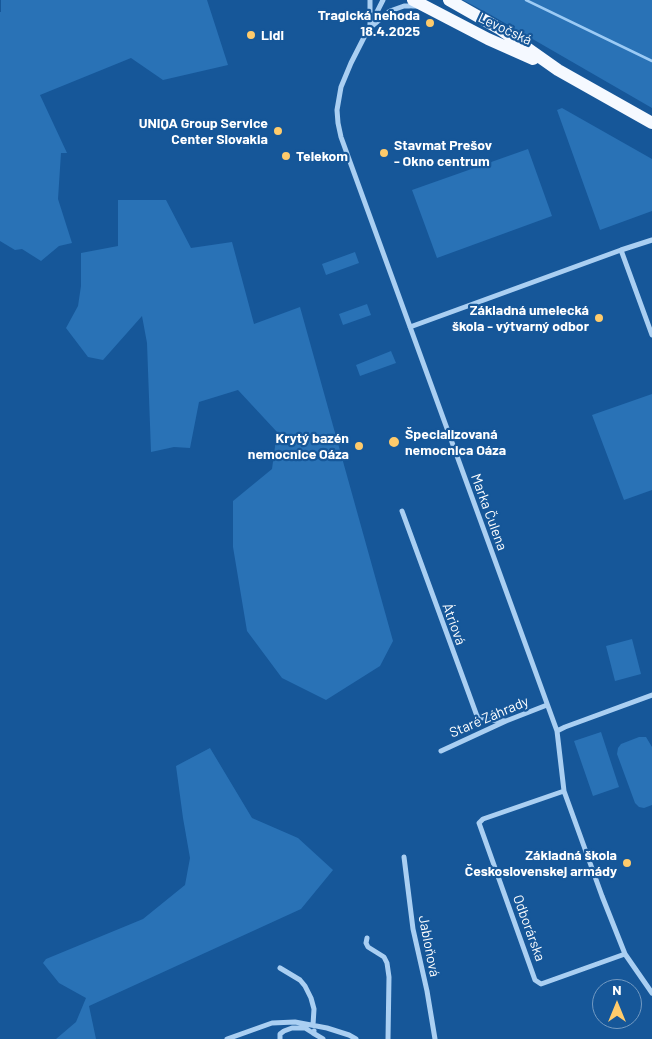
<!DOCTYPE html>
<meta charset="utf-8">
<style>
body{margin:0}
#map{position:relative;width:652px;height:1039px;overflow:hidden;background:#165799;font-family:Barlow,sans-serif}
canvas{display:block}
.north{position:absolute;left:592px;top:979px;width:50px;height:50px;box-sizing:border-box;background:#165799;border:1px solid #739ac2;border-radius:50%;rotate:0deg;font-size:14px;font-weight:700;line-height:20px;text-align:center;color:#fff}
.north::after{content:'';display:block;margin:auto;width:18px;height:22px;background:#ffcb6b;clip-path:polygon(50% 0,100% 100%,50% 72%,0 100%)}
</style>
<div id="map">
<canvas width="652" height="1039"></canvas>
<div class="north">N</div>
</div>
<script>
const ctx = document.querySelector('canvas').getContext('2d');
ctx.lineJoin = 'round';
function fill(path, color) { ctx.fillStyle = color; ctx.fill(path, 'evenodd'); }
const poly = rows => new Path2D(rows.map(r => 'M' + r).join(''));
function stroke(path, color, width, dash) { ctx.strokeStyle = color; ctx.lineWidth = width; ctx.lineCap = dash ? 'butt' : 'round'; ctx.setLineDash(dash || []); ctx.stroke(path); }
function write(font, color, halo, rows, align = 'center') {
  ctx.font = font + ' Barlow,sans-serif'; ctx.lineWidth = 4.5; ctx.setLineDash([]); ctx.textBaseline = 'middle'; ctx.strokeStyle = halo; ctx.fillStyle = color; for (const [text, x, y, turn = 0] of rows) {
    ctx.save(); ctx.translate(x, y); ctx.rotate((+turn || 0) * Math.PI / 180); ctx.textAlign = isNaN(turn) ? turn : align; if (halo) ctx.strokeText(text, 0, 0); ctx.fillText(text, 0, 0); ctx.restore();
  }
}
fill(poly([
 [1,0,207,0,228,65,163,80,131,58,40,95,67,153,61,153,58,199,72,243,59,246,41,261,22,249,15,250,0,241,0,12,1,12],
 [463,0,652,0,652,108,491,15],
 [562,108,652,159,652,211,600,230,557,110],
 [528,149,552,216,437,258,412,190],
 [118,200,166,200,191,248,232,242,254,324,300,307,393,641,380,666,326,700,282,678,247,631,233,547,233,501,272,469,277,432,238,390,199,402,190,448,174,447,151,452,147,343,142,316,103,360,88,357,66,328,78,306,81,286,81,253,118,246],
 [355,252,359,263,326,275,322,264],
 [367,304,371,315,343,325,339,314],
 [391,351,396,363,360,376,356,365],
 [652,394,652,490,624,500,592,415],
 [632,639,641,674,615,681,606,646],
 [601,732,619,787,593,796,574,741],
 [639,737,646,737,652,747,652,805,644,808,639,807,635,803,617,754,618,748,621,744],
 [210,748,252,818,298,838,333,870,301,909,89,1006,96,1039,56,1039,76,1022,86,998,59,983,43,963,46,959,143,919,185,885,190,858,183,818,176,766]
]), '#2972b6');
stroke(poly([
 [526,0,652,61]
]), '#9ccbf5', 2.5);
stroke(poly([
 [383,0,351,63,341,87,337,110,338,123,341,137,557,731,564,791,602,896,625,954,652,993],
 [370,25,370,0],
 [372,26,390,11,404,6,417,6],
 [621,250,652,335],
 [410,327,621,250,652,240],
 [402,511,477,716,489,720,506,721],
 [557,731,565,727,652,695],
 [441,751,506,721,547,705],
 [564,791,483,819,479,823,535,980,541,984,625,954],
 [404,857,413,929,427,991,435,1039],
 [367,938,366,943,368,947,384,957,387,963,389,977,388,1039],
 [280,968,300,980,305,986,311,998,314,1009,313,1025],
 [314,1031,313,1033,323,1039],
 [227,1039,272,1023,295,1022,327,1028,349,1035,356,1039],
 [280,1039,280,1034,284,1031,292,1028,305,1028,313,1033]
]), '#aacff2', 5);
stroke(poly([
 [413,0,488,39,533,59],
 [449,0,500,29,558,70,652,123]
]), '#f5f9ff', 12);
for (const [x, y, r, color] of [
 [430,23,5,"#ffcb6b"],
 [251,35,5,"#ffcb6b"],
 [278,131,5,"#ffcb6b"],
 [384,153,5,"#ffcb6b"],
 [286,156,5,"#ffcb6b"],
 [599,318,5,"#ffcb6b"],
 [394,442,6,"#ffcb6b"],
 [359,446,5,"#ffcb6b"],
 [627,863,5,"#ffcb6b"]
]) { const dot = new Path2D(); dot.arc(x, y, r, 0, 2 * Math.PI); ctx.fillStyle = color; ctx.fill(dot); stroke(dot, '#165799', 2); }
write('bold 14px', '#fff', '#165799', [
 ["Tragická nehoda",420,15],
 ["18.4.2025",420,31],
 ["Lidl",261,35,"left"],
 ["UNIQA Group Service",268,123],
 ["Center Slovakia",268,139],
 ["Stavmat Prešov",394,145,"left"],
 ["- Okno centrum",394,161,"left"],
 ["Telekom",296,156,"left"],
 ["Základná umelecká",589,310],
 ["škola - výtvarný odbor",589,326],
 ["Špecializovaná",405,434,"left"],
 ["nemocnica Oáza",405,450,"left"],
 ["Krytý bazén",349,438],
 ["nemocnice Oáza",349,454],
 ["Základná škola",617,855],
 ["Československej armády",617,871]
], 'right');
write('14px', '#fff', '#165799', [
 ["Levočská",505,29,25],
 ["Marka Čulena",489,512,70],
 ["Átriová",454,624,70],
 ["Staré Záhrady",489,717,-23],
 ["Odborárska",529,928,70],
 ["Jabloňová",429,946,79]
]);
</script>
